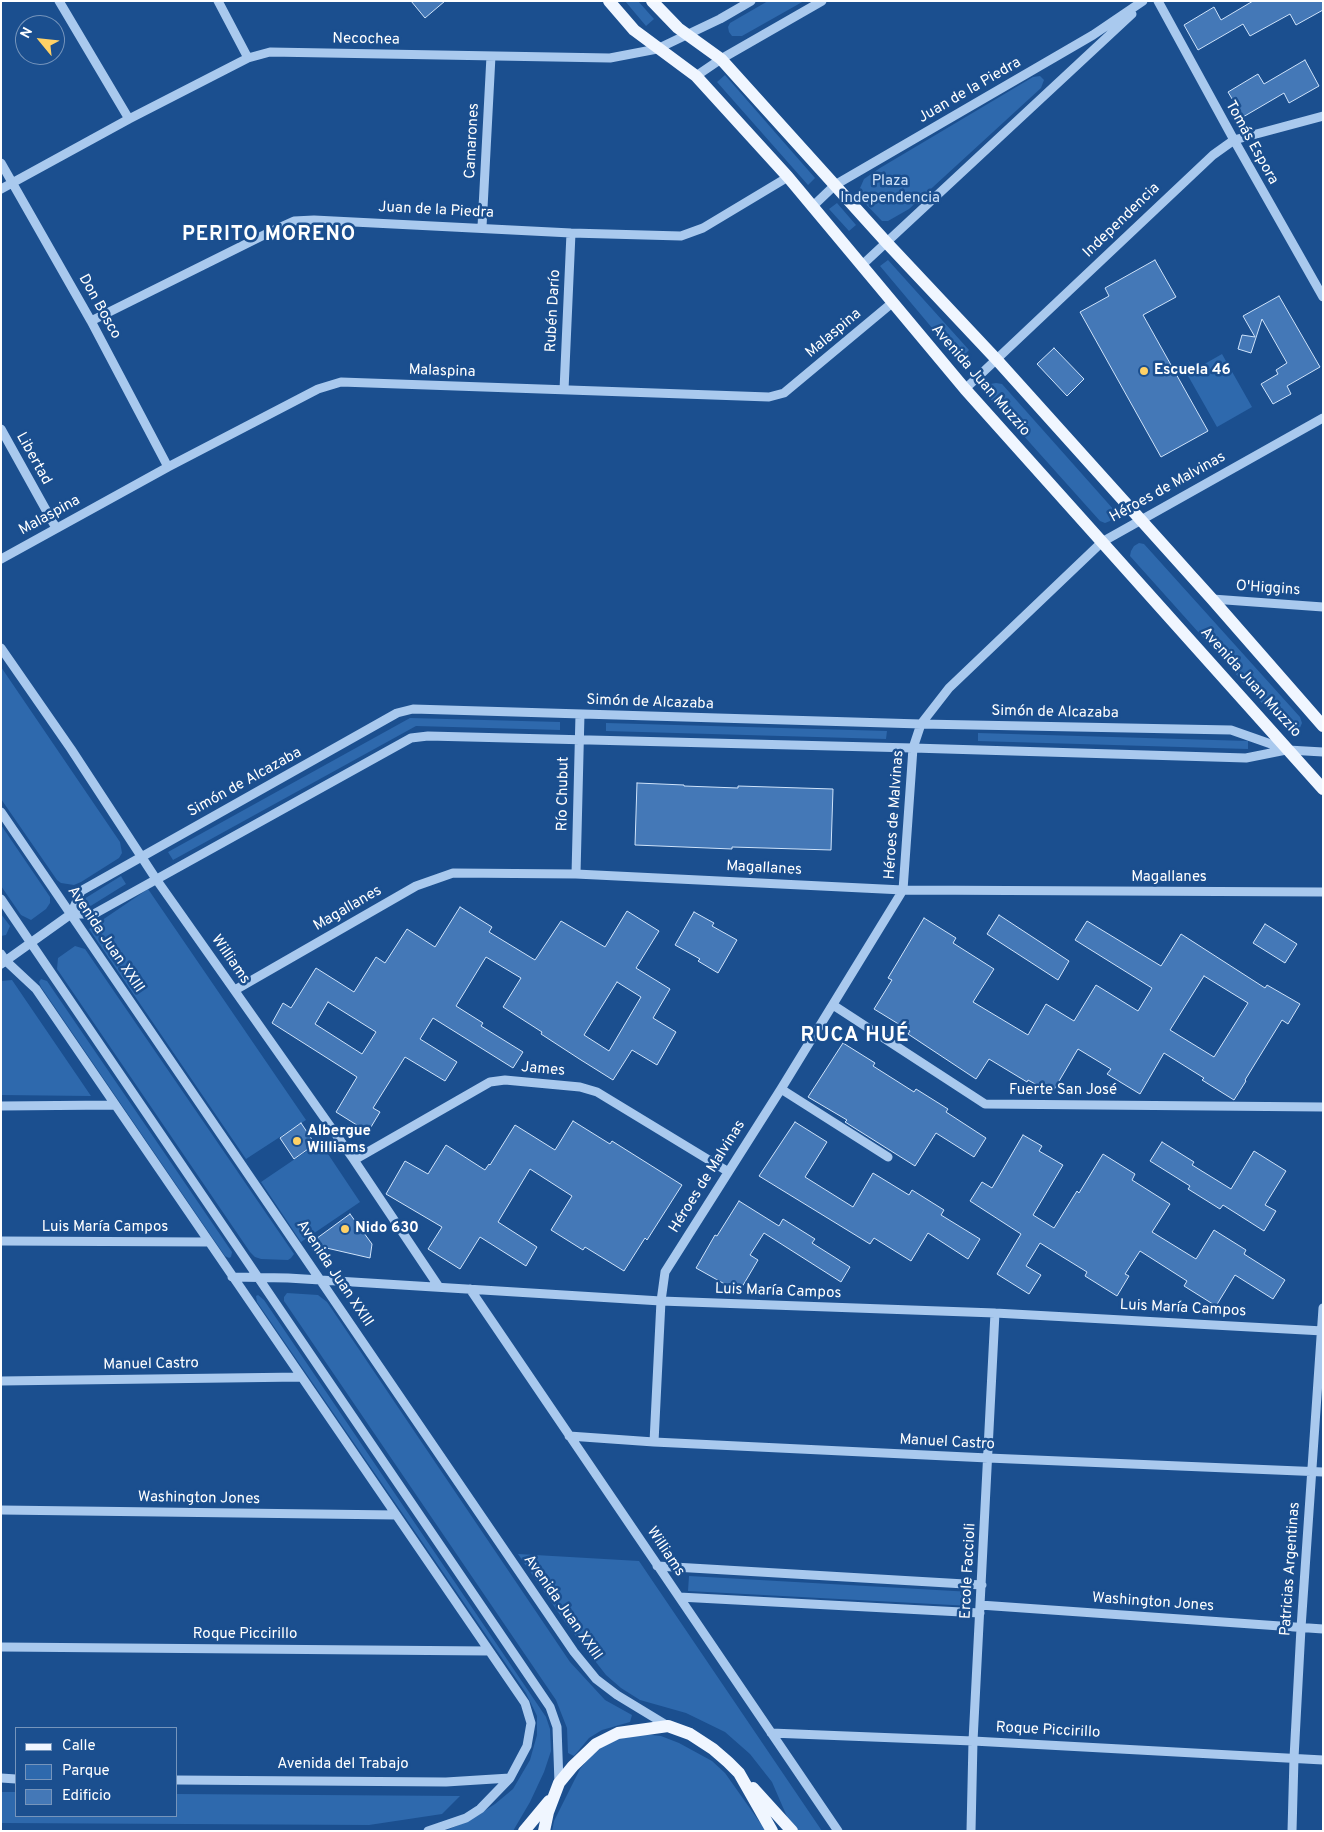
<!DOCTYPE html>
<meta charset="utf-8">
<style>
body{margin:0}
#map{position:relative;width:1324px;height:1832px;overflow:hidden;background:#1b4f8f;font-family:Overpass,sans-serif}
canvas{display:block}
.frame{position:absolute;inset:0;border:2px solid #fff;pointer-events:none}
.legend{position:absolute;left:15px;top:1727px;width:162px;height:90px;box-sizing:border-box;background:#1b4f8f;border:1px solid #7695bc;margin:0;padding:6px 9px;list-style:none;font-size:15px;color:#fff}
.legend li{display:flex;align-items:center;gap:10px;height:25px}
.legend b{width:25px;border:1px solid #7695bc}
.north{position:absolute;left:15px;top:15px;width:50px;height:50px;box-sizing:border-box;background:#1b4f8f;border:1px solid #7695bc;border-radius:50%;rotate:298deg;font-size:14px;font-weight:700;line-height:20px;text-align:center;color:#fff}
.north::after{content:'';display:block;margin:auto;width:18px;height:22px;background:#ffd166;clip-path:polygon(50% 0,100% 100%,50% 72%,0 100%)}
</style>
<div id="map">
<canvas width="1324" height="1832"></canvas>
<div class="frame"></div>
<ul class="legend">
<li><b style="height:6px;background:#f0f6ff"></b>Calle</li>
<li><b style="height:14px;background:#2e69ad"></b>Parque</li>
<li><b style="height:14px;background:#4478b7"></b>Edificio</li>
</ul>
<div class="north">N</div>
</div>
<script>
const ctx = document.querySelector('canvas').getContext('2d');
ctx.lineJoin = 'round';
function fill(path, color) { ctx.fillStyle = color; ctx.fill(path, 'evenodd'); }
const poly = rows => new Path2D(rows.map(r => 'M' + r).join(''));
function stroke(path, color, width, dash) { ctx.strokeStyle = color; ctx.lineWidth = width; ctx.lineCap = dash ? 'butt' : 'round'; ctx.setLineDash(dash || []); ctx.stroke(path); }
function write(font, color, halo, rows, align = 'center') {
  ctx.font = font + ' Overpass,sans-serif'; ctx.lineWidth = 5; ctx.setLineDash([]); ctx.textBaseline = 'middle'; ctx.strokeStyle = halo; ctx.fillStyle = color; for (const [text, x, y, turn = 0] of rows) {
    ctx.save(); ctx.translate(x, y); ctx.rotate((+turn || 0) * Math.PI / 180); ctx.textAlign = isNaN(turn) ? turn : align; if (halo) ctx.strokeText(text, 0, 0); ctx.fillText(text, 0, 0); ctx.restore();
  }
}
fill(poly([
 [625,1,638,1,654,19,646,26],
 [768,1,804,1,742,36,732,36,729,32,728,27,730,23],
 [725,75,815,178,808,185,717,82],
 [1040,76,1044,80,1041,88,909,209,888,221,882,221,857,195,864,179,880,168,1033,77],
 [837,203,856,225,849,231,829,209],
 [888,260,969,350,959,360,880,266],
 [1222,354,1252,407,1217,427,1187,374],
 [996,383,1002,384,1114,510,1114,515,1110,521,1105,523,1100,521,988,396,987,391,990,384],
 [1139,543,1144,544,1300,717,1302,723,1299,730,1293,732,1286,730,1130,556,1131,551,1134,546],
 [1,667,120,842,122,853,119,858,81,882,74,885,61,883,57,880,1,799],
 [410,718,560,722,560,730,416,726,173,860,168,852],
 [606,723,887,731,886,739,606,731],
 [978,733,1248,741,1248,749,978,741],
 [1,825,50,897,50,903,46,909,31,920,21,915,1,886],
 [121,876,126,884,89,907,84,899],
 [148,889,306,1120,246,1159,89,929],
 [1,914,10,926,6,935,1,936],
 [75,946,85,949,294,1254,291,1258,288,1260,261,1259,255,1257,250,1252,57,969,58,958],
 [41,979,47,981,232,1252,231,1257,229,1258,225,1256,41,987,39,982],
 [12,980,91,1096,1,1095,1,981],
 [320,1142,360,1202,301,1242,261,1182],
 [287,1293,318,1295,327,1302,570,1662,605,1700,632,1715,630,1722,602,1730,589,1738,574,1756,568,1753,567,1728,556,1700,284,1301,284,1297],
 [258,1295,264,1300,546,1717,550,1729,551,1751,544,1772,530,1802,513,1831,445,1831,470,1820,495,1804,513,1789,530,1760,537,1735,537,1716,526,1693,257,1302,256,1296],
 [518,1554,639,1561,822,1831,798,1831,788,1819,772,1782,750,1754,725,1732,686,1713,640,1700,621,1688,606,1675,567,1625],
 [689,1576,972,1592,971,1606,688,1591],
 [643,1734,661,1736,679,1743,712,1761,725,1773,766,1831,552,1831,554,1821,580,1769,589,1758,602,1747,615,1740],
 [1,1792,16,1792,16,1816,176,1816,176,1794,460,1796,442,1814,369,1825,1,1823]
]), '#2e69ad');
const building = poly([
 [411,1,445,1,425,18,411,1],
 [1253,1,1323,1,1323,10,1296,25,1290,14,1250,36,1243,24,1198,50,1184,25,1214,7,1221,20,1253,1],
 [1305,60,1319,86,1289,103,1284,93,1243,117,1228,92,1258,74,1264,84,1305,60],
 [1155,260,1176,297,1143,315,1208,431,1161,457,1080,312,1109,296,1105,288,1155,260],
 [1279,296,1320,367,1287,386,1291,394,1273,404,1261,384,1278,374,1276,370,1287,363,1262,319,1251,353,1238,349,1242,335,1255,337,1243,316,1279,296],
 [1054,348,1084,379,1067,396,1037,364,1054,348],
 [637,783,684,785,684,786,738,788,738,786,833,789,831,850,732,847,732,849,635,845,637,783],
 [460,907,492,927,489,932,535,960,561,921,605,947,627,911,659,931,636,968,670,989,653,1018,676,1032,657,1065,632,1050,613,1080,581,1060,541,1034,542,1032,503,1007,521,978,486,957,456,1006,483,1023,481,1026,523,1052,513,1068,433,1018,420,1039,457,1062,445,1081,405,1057,373,1108,380,1112,368,1132,336,1112,357,1077,272,1023,283,1003,291,1008,316,968,354,992,376,957,385,963,407,929,435,947,460,907],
 [617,982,641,997,609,1051,584,1035,617,982],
 [328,1002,376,1032,362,1054,315,1024,328,1002],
 [694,912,714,923,712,926,737,940,718,973,698,961,700,959,675,945,694,912],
 [999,915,1069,961,1058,980,987,934,999,915],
 [924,918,956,938,953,943,994,969,973,1002,1028,1035,1046,1004,1074,1021,1096,985,1138,1011,1152,988,1075,940,1087,921,1161,966,1181,934,1265,988,1267,985,1300,1004,1288,1024,1282,1020,1245,1080,1246,1081,1234,1100,1202,1080,1204,1078,1164,1053,1140,1094,1107,1074,1111,1069,1078,1049,1052,1093,1028,1080,1027,1082,989,1059,976,1079,908,1034,910,1031,874,1009,892,980,888,978,924,918],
 [1204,976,1248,1003,1214,1057,1170,1030,1204,976],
 [1265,924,1297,944,1285,963,1253,943,1265,924],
 [843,1043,875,1063,873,1066,914,1092,916,1089,948,1109,946,1112,986,1138,974,1157,936,1133,915,1166,845,1122,847,1120,808,1097,843,1043],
 [573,1121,610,1144,612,1141,682,1185,647,1240,645,1238,624,1271,585,1247,583,1250,551,1230,572,1196,530,1169,498,1222,537,1247,526,1266,480,1237,460,1269,428,1249,442,1227,386,1194,405,1161,428,1174,446,1145,485,1170,489,1164,490,1165,515,1125,555,1150,573,1121],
 [795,1122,827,1142,805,1177,853,1207,873,1173,909,1195,912,1190,944,1210,941,1215,980,1239,968,1259,928,1233,911,1261,874,1238,870,1244,759,1176,795,1122],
 [301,1123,315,1144,294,1159,280,1138,301,1123],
 [1023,1135,1042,1146,1039,1151,1063,1165,1033,1215,1054,1228,1077,1191,1079,1193,1103,1154,1135,1174,1132,1180,1170,1204,1152,1232,1196,1259,1214,1230,1246,1250,1244,1254,1285,1280,1273,1299,1235,1275,1216,1306,1184,1286,1187,1281,1140,1251,1125,1274,1129,1276,1117,1296,1085,1276,1087,1272,1040,1243,1026,1266,1041,1275,1029,1294,997,1274,1021,1234,970,1201,982,1182,992,1188,1023,1135],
 [1162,1142,1194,1162,1192,1165,1231,1189,1254,1151,1286,1171,1265,1205,1276,1211,1264,1231,1223,1205,1220,1209,1188,1189,1190,1186,1150,1161,1162,1142],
 [739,1201,779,1226,783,1219,815,1239,812,1243,850,1267,841,1282,764,1233,750,1255,758,1260,739,1292,696,1268,715,1235,717,1236,739,1201],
 [350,1214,372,1244,370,1258,309,1244,350,1214]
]);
fill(building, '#4478b7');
stroke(building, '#cfe3fa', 1);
stroke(poly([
 [59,1,129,119],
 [218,1,248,58],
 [1158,1,1234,140,1323,297],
 [696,76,721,59,822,1],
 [1,163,91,321,168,467],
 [1,189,129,119,248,58,270,52,610,58,657,49,720,19,751,1],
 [812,207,835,185,1093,35,1143,1],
 [482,227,491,56],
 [861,266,1132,14],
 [91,321,274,230,294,221,314,220,571,233,681,236,703,228,788,177],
 [965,389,1213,155,1234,140,1323,116],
 [564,390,571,233],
 [1,429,56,528],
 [1,559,168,467,318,389,341,382,769,397,784,393,892,303],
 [1212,599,1323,607],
 [1,648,71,749,156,879,354,1160,439,1287],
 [1,812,574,1652,596,1679,617,1695,668,1726],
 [576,874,580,714],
 [1,899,550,1707,557,1727,559,1783],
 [71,914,94,914,411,738,428,736,913,748,1246,758,1286,750],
 [1,954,6,961,36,989,525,1703,531,1723,527,1746,510,1778,480,1809,466,1818,428,1831],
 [1,964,71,914,81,891,397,713,413,709,921,724,1231,730,1288,750,1323,752],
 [235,990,416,886,453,873,576,874,903,890,1323,892],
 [833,1005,985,1104,1323,1107],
 [781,1089,888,1157],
 [1,1106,114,1105],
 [354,1160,490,1082,505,1080,580,1087,597,1092,727,1171],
 [1,1241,208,1242],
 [232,1277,288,1278,661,1301,995,1313,1323,1331],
 [470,1289,838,1831],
 [1,1381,301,1377],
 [569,1436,654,1442,988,1458,1323,1472],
 [654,1442,661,1301,665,1272,781,1089,903,890,913,748,921,724,949,688,1102,542,1323,418],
 [1,1510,396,1515],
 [657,1566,982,1585],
 [679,1597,980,1613],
 [980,1605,1323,1629],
 [1,1647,489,1651],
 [771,1733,973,1741,1323,1760],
 [1,1778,16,1779],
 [176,1780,446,1782,510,1778],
 [971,1831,973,1741,995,1313],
 [1292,1831,1294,1758,1301,1628,1323,1308]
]), '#a9c9ee', 9);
stroke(poly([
 [609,1,634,30,696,76,788,177,965,389,1323,789],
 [652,1,678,28,721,59,887,243,997,360,1212,599,1323,726],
 [753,1788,792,1831],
 [524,1831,549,1801],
 [544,1831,548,1812,559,1783,573,1766,596,1744,618,1733,668,1726,690,1734,713,1749,728,1762,739,1773,772,1831]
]), '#f0f6ff', 12);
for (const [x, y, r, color] of [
 [1144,371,5,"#ffd166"],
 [297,1141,5,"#ffd166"],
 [345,1229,5,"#ffd166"]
]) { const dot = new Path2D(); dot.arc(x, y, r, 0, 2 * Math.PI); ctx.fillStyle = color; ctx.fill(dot); stroke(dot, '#1b4f8f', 2); }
write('15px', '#fff', '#1b4f8f', [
 ["Necochea",366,40,1],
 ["Juan de la Piedra",970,91,-30],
 ["Camarones",473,141,-87],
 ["Tomás Espora",1251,143,61],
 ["Juan de la Piedra",436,211,3],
 ["Independencia",1122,221,-44],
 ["Don Bosco",99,307,61],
 ["Rubén Darío",554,311,-87],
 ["Malaspina",834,334,-40],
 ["Malaspina",442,372,2],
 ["Avenida Juan Muzzio",980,381,49],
 ["Libertad",33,459,61],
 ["Héroes de Malvinas",1168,488,-29],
 ["Malaspina",50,516,-29],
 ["O'Higgins",1268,589,4],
 ["Avenida Juan Muzzio",1250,683,48],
 ["Simón de Alcazaba",650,703,2],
 ["Simón de Alcazaba",1055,713,1],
 ["Simón de Alcazaba",245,783,-29],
 ["Río Chubut",564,794,-89],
 ["Héroes de Malvinas",895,815,-86],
 ["Magallanes",764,869,3],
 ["Magallanes",1169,878],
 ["Magallanes",348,909,-30],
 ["Avenida Juan XXIII",105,940,56],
 ["Williams",230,960,55],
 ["James",543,1070,5],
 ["Fuerte San José",1063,1091],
 ["Héroes de Malvinas",708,1177,-58],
 ["Luis María Campos",105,1228],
 ["Avenida Juan XXIII",334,1274,56],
 ["Luis María Campos",778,1292,2],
 ["Luis María Campos",1183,1309,3],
 ["Manuel Castro",151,1365,-1],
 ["Manuel Castro",947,1443,3],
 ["Washington Jones",199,1499,1],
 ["Williams",665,1552,56],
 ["Patricias Argentinas",1291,1569,-86],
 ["Ercole Faccioli",969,1571,-87],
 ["Washington Jones",1153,1603,4],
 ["Avenida Juan XXIII",562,1608,55],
 ["Roque Piccirillo",245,1635],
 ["Roque Piccirillo",1048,1731,3],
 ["Avenida del Trabajo",343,1765]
]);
write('15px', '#cfe3fa', '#1b4f8f', [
 ["Plaza",890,182],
 ["Independencia",890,199]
]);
write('bold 15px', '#fff', '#1b4f8f', [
 ["Escuela 46",1154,371],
 ["Albergue",307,1132],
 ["Williams",307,1149],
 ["Nido 630",355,1229]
], 'left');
ctx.letterSpacing = '1px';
write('bold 20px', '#fff', '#1b4f8f', [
 ["PERITO MORENO",269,236],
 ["RUCA HUÉ",855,1037]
]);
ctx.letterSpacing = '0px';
</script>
